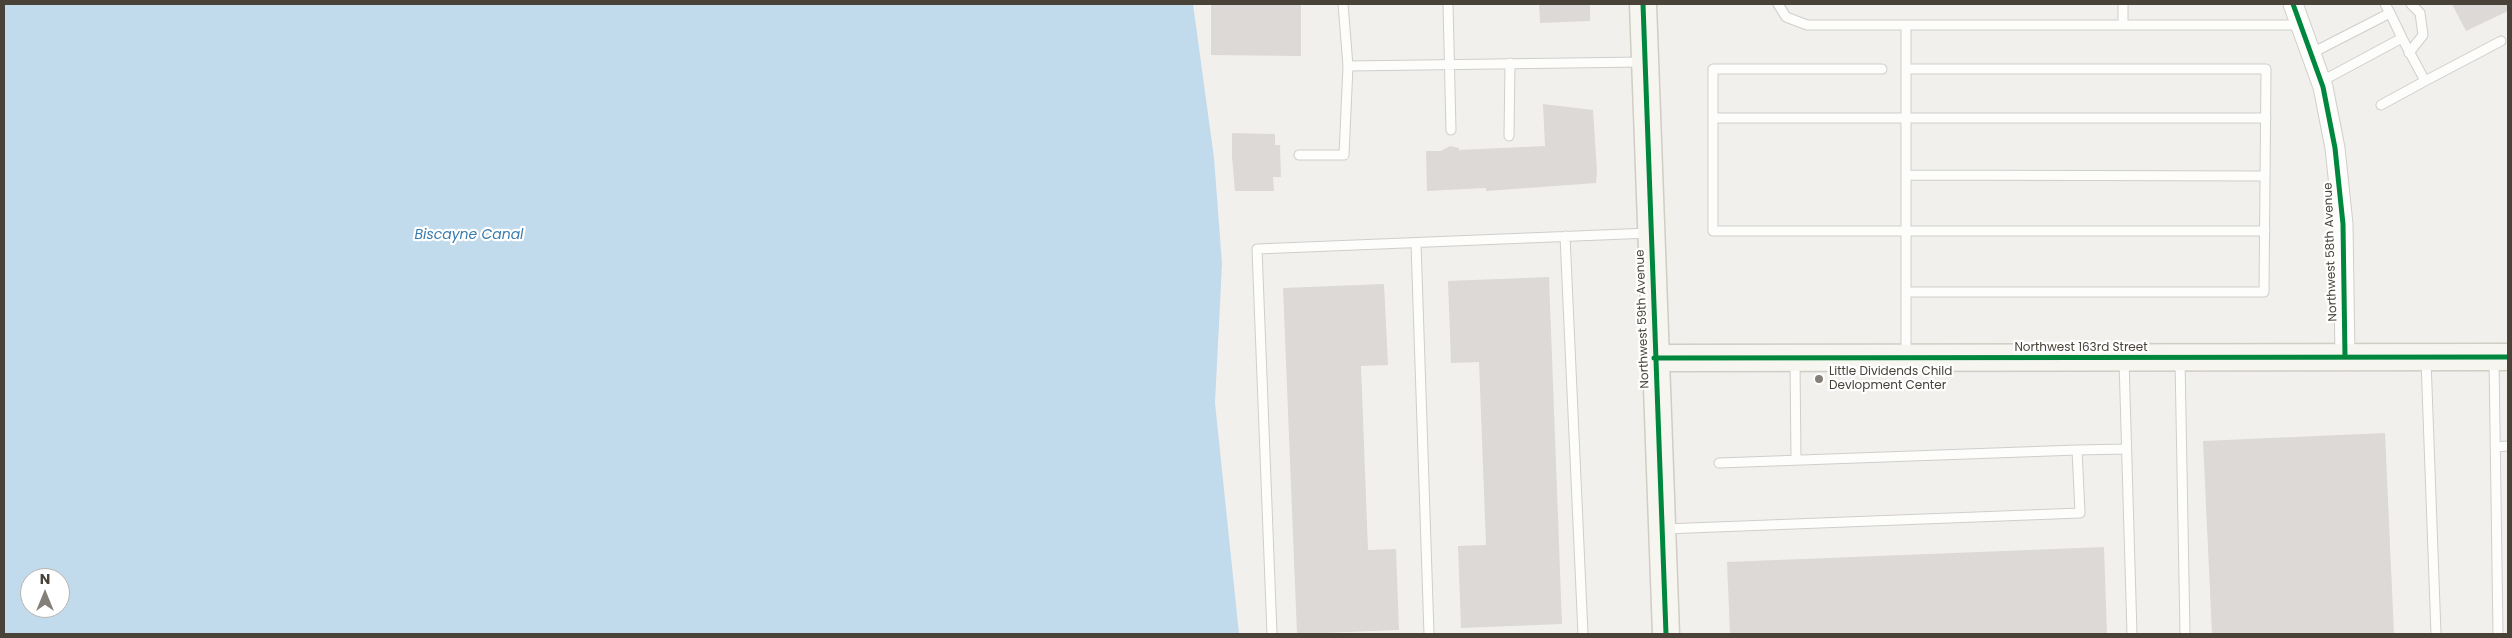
<!DOCTYPE html>
<style>
body{margin:0}
#map{position:relative;width:2512px;height:638px;overflow:hidden;background:#f2f0ed;font-family:Poppins,sans-serif}
canvas{display:block}
.frame{position:absolute;inset:0;border:5px solid #484239;pointer-events:none}
.north{position:absolute;left:20px;top:568px;width:50px;height:50px;box-sizing:border-box;background:#fff;border:1px solid #b6b3b0;border-radius:50%;rotate:0deg;font-size:14px;font-weight:700;line-height:20px;text-align:center;color:#484239}
.north::after{content:'';display:block;margin:auto;width:18px;height:22px;background:#847f78;clip-path:polygon(50% 0,100% 100%,50% 72%,0 100%)}
</style>
<div id="map">
<canvas width="2512" height="638"></canvas>
<div class="frame"></div>
<div class="north">N</div>
</div>
<script>
const ctx = document.querySelector('canvas').getContext('2d');
ctx.lineJoin = 'round';
function fill(path, color) { ctx.fillStyle = color; ctx.fill(path, 'evenodd'); }
const poly = rows => new Path2D(rows.map(r => 'M' + r).join(''));
function stroke(path, color, width, dash) { ctx.strokeStyle = color; ctx.lineWidth = width; ctx.lineCap = dash ? 'butt' : 'round'; ctx.setLineDash(dash || []); ctx.stroke(path); }
function write(font, color, halo, rows, align = 'center') {
  ctx.font = font + ' Poppins,sans-serif'; ctx.lineWidth = 4.5; ctx.setLineDash([]); ctx.textBaseline = 'middle'; ctx.strokeStyle = halo; ctx.fillStyle = color; for (const [text, x, y, turn = 0] of rows) {
    ctx.save(); ctx.translate(x, y); ctx.rotate((+turn || 0) * Math.PI / 180); ctx.textAlign = isNaN(turn) ? turn : align; if (halo) ctx.strokeText(text, 0, 0); ctx.fillText(text, 0, 0); ctx.restore();
  }
}
fill(poly([
 [4,4,1193,4,1214,158,1222,264,1215,403,1239,634,4,634],
 [30,578,60,578,60,608,30,608]
]), '#c1daec');
fill(poly([
 [1211,4,1301,4,1301,56,1211,55],
 [1539,4,1590,4,1590,21,1540,23],
 [2452,4,2508,4,2508,11,2466,31],
 [1543,104,1593,110,1597,172,1596,183,1486,191,1486,188,1427,191,1426,151,1441,151,1450,146,1459,148,1459,150,1545,146],
 [1232,133,1275,134,1275,145,1280,145,1281,177,1273,177,1274,191,1235,191,1232,157],
 [1549,277,1562,624,1461,628,1458,546,1486,545,1479,362,1451,363,1448,281],
 [1384,284,1388,365,1361,366,1368,550,1396,549,1399,630,1297,634,1283,288],
 [2385,433,2394,634,2212,634,2203,441],
 [2104,547,2107,634,1730,634,1727,562]
]), '#dcd9d6');
const lane = poly([
 [1343,4,1348,66,1642,62],
 [1448,4,1451,130],
 [1778,4,1786,17,1807,25,2301,25],
 [2123,4,2123,25],
 [2390,13,2402,38],
 [2312,53,2390,13,2385,4],
 [2409,53,2423,35,2420,13,2411,4],
 [1882,69,1713,69,1713,231,2265,231],
 [1906,69,2266,69,2264,292,1906,292],
 [2322,81,2402,38,2425,81,2501,41],
 [2381,105,2425,81],
 [1713,118,2266,118],
 [1509,136,1510,63],
 [1299,155,1344,155,1348,66],
 [1906,175,2265,176],
 [1565,236,1583,634],
 [1416,243,1429,634],
 [1906,355,1906,25],
 [2124,360,2132,634],
 [2180,360,2185,634],
 [2426,360,2436,634],
 [2494,360,2498,634],
 [1795,361,1796,460],
 [2495,447,2508,446],
 [2077,450,2126,449],
 [1664,529,2080,513,2077,450,1719,463],
 [1272,634,1257,249,1650,233]
]);
const street = poly([
 [2293,4,2323,87,2335,148,2343,224,2345,357]
]);
const secondary = poly([
 [1643,4,1666,634],
 [1654,358,2508,357]
]);
stroke(lane, '#d0cecb', 11);
stroke(street, '#d0cecb', 21);
stroke(secondary, '#d0cdc4', 29);
stroke(lane, '#fdfdfc', 9);
stroke(street, '#fdfdfc', 19);
stroke(secondary, '#f6f5f0', 26);
stroke(poly([
 [1643,4,1666,634],
 [2293,4,2323,87,2335,148,2343,224,2345,357],
 [1654,358,2508,357]
]), '#00873e', 5);
for (const [x, y, r, color] of [
 [1819,379,5,"#847f78"]
]) { const dot = new Path2D(); dot.arc(x, y, r, 0, 2 * Math.PI); ctx.fillStyle = color; ctx.fill(dot); stroke(dot, '#fff', 2); }
write('12px', '#484239', '#fff', [
 ["Northwest 58th Avenue",2331,252,-92],
 ["Northwest 59th Avenue",1643,319,-92],
 ["Northwest 163rd Street",2081,348]
]);
write('12px', '#484239', '#fff', [
 ["Little Dividends Child",1829,372],
 ["Devlopment Center",1829,386]
], 'left');
write('italic 14px', '#3a7bac', '#fff', [
 ["Biscayne Canal",469,235]
]);
</script>
